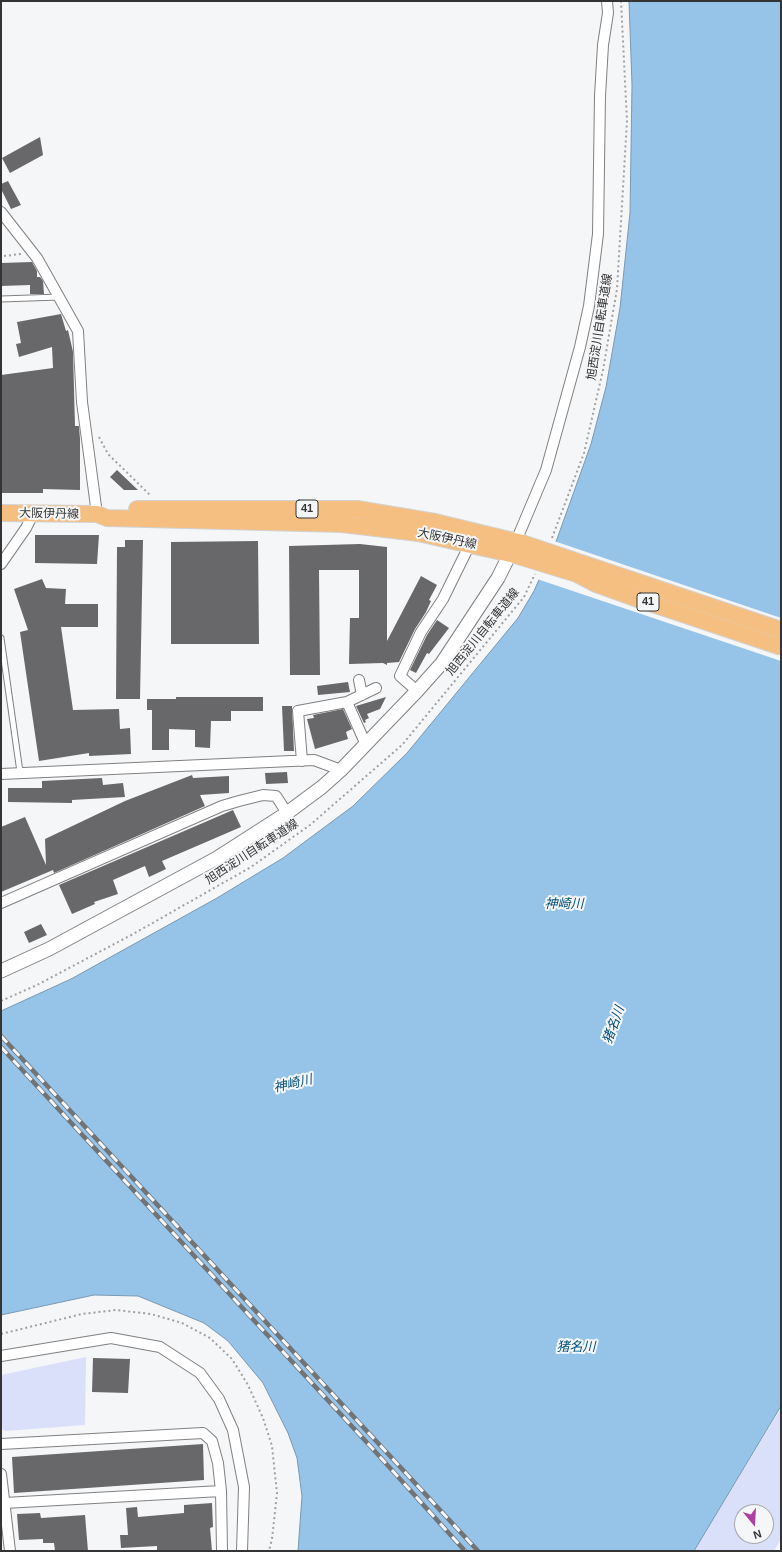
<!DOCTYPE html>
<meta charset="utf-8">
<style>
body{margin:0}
#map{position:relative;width:782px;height:1552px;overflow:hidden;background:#f5f6f8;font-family:Arial,sans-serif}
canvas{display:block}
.frame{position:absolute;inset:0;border:2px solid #343435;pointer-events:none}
.north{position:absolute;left:734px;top:1504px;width:40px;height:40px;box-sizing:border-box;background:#f5f6f8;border:1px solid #a8a8aa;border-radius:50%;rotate:162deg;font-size:11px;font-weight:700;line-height:16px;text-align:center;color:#343435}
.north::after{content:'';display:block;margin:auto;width:14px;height:18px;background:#ac41a2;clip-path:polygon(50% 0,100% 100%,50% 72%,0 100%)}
</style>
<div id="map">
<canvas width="782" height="1552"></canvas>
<div class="frame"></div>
<div class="north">N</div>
</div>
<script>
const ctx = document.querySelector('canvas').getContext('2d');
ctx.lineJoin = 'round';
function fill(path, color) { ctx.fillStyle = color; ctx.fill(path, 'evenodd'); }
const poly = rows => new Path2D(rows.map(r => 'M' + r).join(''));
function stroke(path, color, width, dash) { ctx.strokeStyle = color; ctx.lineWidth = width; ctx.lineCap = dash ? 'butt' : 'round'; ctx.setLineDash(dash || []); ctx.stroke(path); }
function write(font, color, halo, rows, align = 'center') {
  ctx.font = font + ' Arial,"Noto Sans JP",sans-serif'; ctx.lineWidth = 4; ctx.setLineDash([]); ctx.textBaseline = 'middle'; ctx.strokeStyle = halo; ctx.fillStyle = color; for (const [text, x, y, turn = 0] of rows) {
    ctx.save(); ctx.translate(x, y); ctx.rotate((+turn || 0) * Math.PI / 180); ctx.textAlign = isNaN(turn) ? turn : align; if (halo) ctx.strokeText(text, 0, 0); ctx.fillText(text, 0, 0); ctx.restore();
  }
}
fill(poly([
 [86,1357,85,1425,5,1431,2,1429,1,1375],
 [781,1408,781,1539,774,1551,694,1551],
 [742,1512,766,1512,766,1536,742,1536]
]), '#dadffa');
const water = poly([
 [629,1,781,1,781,1406,694,1551,298,1551,302,1496,297,1458,288,1433,263,1383,228,1341,204,1323,138,1296,94,1295,1,1315,1,1011,71,979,217,898,283,858,353,806,407,753,518,618,534,591,557,539,591,444,606,387,620,308,630,213,632,85,629,1]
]);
fill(water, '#96c3e8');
stroke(water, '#7998b2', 1);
fill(poly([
 [554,541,781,618,781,661,537,579]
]), '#f5f6f8');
fill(poly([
 [40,137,43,155,10,173,2,158],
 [8,181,21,205,11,209,1,189,1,184],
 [32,262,37,271,37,277,40,277,43,281,44,294,30,294,30,285,1,286,1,263],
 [61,314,66,331,68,330,73,352,75,426,79,426,80,439,80,490,43,489,43,493,1,493,1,375,53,368,52,347,19,357,16,344,21,343,17,322],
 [117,470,138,490,124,490,110,477],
 [35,535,99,535,97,564,35,563],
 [125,540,143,540,140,699,116,699,117,547,125,547],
 [258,541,259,644,171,644,171,542],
 [360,544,387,547,387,641,421,576,437,585,429,600,431,601,426,612,415,629,399,662,387,663,387,665,383,663,349,664,350,618,359,618,359,570,319,570,320,675,290,675,289,546],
 [42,579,46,588,66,589,65,604,98,604,98,627,61,627,73,710,119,709,120,729,130,728,131,754,89,756,89,753,39,761,20,632,28,630,14,589],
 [437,620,449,628,429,654,427,653,416,673,410,670,427,635],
 [348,682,350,692,318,695,317,686],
 [176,697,263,697,263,711,231,711,231,721,211,721,210,748,195,747,195,730,169,729,169,750,152,750,152,710,147,710,147,699,176,699],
 [386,697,380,709,367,714,369,718,365,720,366,722,364,723,356,706],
 [282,706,292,706,294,751,284,751],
 [343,709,352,729,346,732,348,739,315,749,307,719,314,718,313,715],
 [287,772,288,783,266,784,265,773],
 [192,775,193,778,229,776,229,793,200,795,205,806,54,873,53,870,1,892,1,827,25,817,46,865,45,839,125,801],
 [102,778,103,785,123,783,125,797,72,800,72,803,8,802,8,788,42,788,42,781],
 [233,810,241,827,162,861,166,869,149,877,145,866,113,880,118,894,94,902,95,904,72,914,59,885],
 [41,924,47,935,29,943,24,932],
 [93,1358,130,1359,128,1393,92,1392],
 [203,1444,204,1480,14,1493,12,1457],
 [212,1503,213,1527,210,1528,212,1551,157,1551,157,1546,121,1548,120,1535,128,1535,126,1508,137,1507,138,1517,184,1513,184,1505],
 [40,1513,41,1518,85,1515,88,1551,55,1551,54,1543,43,1543,43,1539,19,1540,17,1514]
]), '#686769');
const service = poly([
 [1,299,59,297],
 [1,638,20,772]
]);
const minor = poly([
 [1,212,37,258,78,331,82,402,97,514],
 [514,546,546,470,580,347,589,306,598,234,600,96,603,45,608,13,607,1],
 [1,564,26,528,33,514],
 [359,680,362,695],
 [417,691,400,676,421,632,443,599,470,544],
 [347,702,366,745],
 [302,761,298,711,347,702,376,688],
 [1,774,314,760,341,770],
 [1,903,222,806,239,801,263,795,276,796,287,813],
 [1,1356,111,1338,160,1347,200,1373,219,1399,233,1430,244,1487,242,1551],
 [1,1444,203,1433,212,1441,218,1463,221,1491,222,1551],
 [1,1474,10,1551],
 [4,1503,221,1491]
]);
const tertiary = poly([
 [1,971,49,949,217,858,287,813,322,787,341,770,417,691,442,663,498,578,510,554]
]);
const primary = poly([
 [137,509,357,509,435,522,522,543],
 [1,513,97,514,107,518,342,524,418,533,515,555]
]);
stroke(service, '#808183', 7);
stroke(minor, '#808183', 12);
stroke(tertiary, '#808183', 15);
stroke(primary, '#d2d2d3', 18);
stroke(poly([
 [4,256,21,254],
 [99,437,108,454,150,495],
 [552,538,584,453,603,370,617,289,627,121,621,1],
 [1,1001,37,985,135,933,251,867,310,825,402,745,524,597,535,574],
 [1,1334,82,1314,116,1310,151,1314,182,1323,210,1338,232,1359,248,1385,263,1418,272,1446,277,1493,272,1539,269,1551]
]), '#a0a0a2', 2, [2, 3]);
stroke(service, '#fff', 5);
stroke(minor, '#fff', 10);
stroke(tertiary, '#fff', 13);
stroke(primary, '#f5bf82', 16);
const rail = poly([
 [1,1036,478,1551],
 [1,1047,372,1448,465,1551]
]);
stroke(rail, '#727374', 4.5);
stroke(rail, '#f5f6f8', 3, [9]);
const primaryBridge = poly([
 [522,543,781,630],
 [515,555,577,574,596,584,635,598,781,647]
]);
stroke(primaryBridge, '#d2d2d3', 18, []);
stroke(primaryBridge, '#f5bf82', 16);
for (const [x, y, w] of [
 [307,509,22],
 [648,602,22]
]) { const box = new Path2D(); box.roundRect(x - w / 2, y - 9, w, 18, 3); ctx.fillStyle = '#f5f6f8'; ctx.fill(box); stroke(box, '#343435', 1); }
write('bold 11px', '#343435', null, [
 ["41",307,509],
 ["41",648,602]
]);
write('12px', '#343435', '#f5f6f8', [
 ["旭西淀川自転車道線",600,327,-81],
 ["大阪伊丹線",49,514,1],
 ["大阪伊丹線",447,539,12],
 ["旭西淀川自転車道線",483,632,-51],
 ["旭西淀川自転車道線",252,852,-33]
]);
write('italic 13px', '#004e7b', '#f5f6f8', [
 ["神崎川",564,904],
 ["猪名川",614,1025,-70],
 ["神崎川",293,1084,-13],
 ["猪名川",576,1347]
]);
</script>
